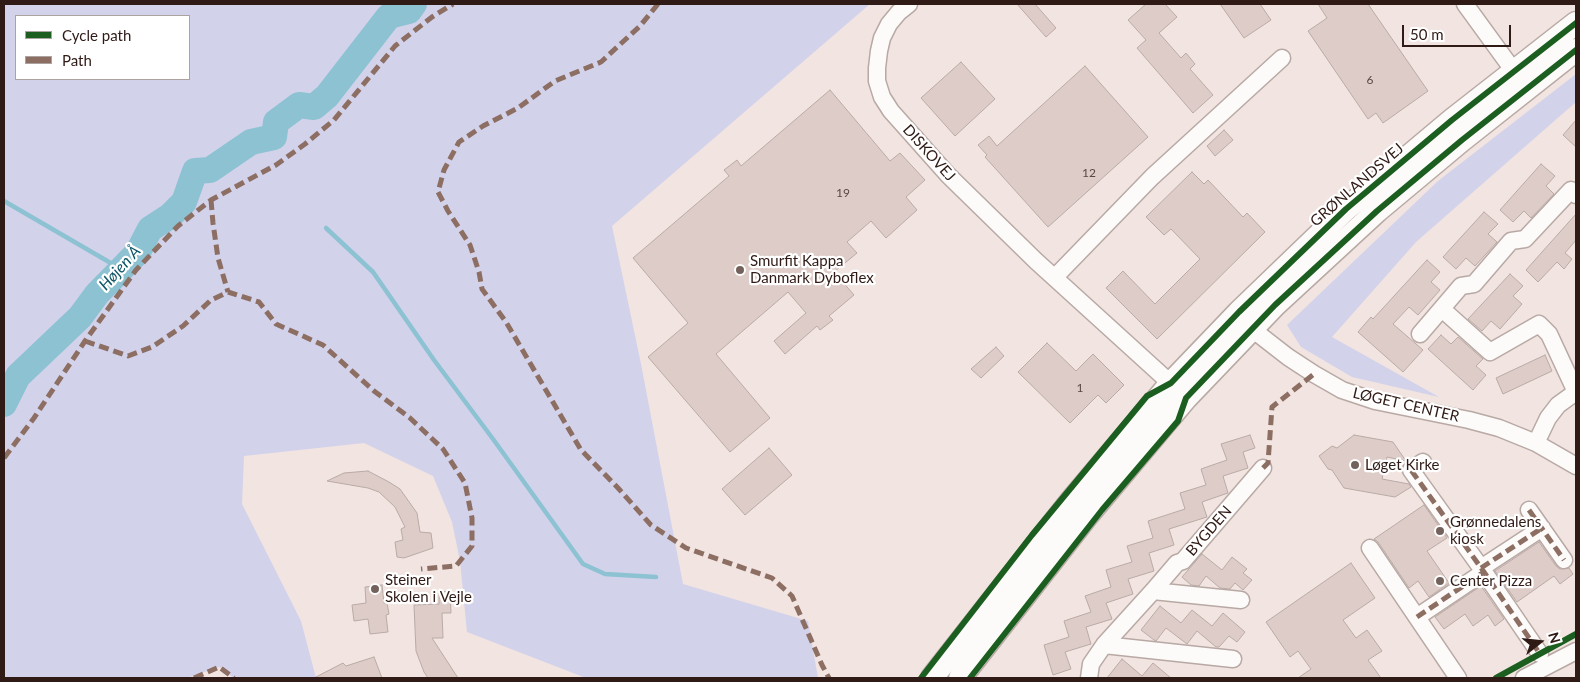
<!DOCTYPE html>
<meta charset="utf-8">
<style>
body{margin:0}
#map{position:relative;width:1580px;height:682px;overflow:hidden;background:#f1e4e1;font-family:Lato,sans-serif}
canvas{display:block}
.frame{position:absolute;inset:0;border:5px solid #2f1a15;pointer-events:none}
.legend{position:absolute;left:15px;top:15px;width:175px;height:65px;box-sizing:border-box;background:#fff;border:1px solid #aca3a1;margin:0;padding:6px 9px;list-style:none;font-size:15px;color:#2f1a15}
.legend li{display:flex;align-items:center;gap:10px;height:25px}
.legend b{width:25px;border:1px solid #aca3a1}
.north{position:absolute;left:1515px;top:617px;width:50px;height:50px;-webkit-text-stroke:4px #fff;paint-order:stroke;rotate:74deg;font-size:14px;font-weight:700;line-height:20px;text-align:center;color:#2f1a15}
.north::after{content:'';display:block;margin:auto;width:18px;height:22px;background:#2f1a15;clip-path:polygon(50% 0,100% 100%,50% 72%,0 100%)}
.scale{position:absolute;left:1402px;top:25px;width:109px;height:22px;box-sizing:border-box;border:2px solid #2f1a15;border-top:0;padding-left:6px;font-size:15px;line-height:18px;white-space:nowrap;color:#2f1a15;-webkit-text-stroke:4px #fff;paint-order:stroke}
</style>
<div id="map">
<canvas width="1580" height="682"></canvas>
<div class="frame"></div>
<ul class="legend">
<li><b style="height:6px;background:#1b5e20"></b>Cycle path</li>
<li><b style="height:6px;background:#8d6e63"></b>Path</li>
</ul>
<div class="north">N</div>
<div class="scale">50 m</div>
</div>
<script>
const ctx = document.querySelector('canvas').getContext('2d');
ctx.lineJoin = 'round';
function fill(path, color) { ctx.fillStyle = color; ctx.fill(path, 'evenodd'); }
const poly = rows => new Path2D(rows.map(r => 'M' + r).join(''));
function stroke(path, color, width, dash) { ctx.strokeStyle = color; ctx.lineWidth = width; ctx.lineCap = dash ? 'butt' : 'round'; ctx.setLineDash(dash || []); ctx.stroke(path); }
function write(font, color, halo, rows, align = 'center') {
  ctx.font = font + ' Lato,sans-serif'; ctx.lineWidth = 4.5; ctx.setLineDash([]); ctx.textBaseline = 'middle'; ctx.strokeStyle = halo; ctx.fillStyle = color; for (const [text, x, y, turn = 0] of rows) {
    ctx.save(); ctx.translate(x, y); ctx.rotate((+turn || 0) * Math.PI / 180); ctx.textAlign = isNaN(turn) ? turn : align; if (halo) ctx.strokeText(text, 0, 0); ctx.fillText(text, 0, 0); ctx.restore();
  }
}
fill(poly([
 [4,4,870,4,612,226,641,364,683,584,808,621,818,678,586,678,467,632,460,561,452,522,433,476,364,443,244,456,242,504,301,621,316,678,234,678,219,667,187,678,4,678],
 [16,16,189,16,189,79,16,79],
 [1576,74,1576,102,1416,242,1332,337,1439,397,1352,377,1301,347,1287,325,1438,181]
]), '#d3d2eb');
stroke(poly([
 [4,201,121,269],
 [326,228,373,272,434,360,493,439,583,564,605,574,656,577]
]), '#8cc2d1', 4.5);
stroke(poly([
 [4,404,18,376,80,317,97,294,138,252,150,229,170,216,184,202,195,171,210,170,251,142,274,137,276,122,299,105,314,107,327,96,389,16,409,11,414,4]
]), '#8cc2d1', 26);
const building = poly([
 [1017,4,1035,4,1056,28,1046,37,1017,4],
 [1146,4,1165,4,1177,17,1159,33,1181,58,1186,53,1195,64,1190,69,1213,95,1193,113,1137,48,1146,40,1128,20,1146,4],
 [1220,4,1260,4,1271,20,1244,38,1220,4],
 [1318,4,1368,4,1428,91,1383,123,1376,113,1368,119,1308,31,1327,18,1318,4],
 [961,62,995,99,955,136,921,98,961,62],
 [1085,66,1148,137,1048,227,985,157,987,155,978,145,989,136,997,146,1085,66],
 [830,90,890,161,900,153,925,180,906,197,917,210,886,238,871,221,847,242,857,253,834,272,854,295,829,316,833,320,820,330,817,326,785,354,774,341,806,313,788,292,716,354,770,418,730,452,648,357,688,323,633,258,729,176,724,170,737,160,741,166,830,90],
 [1576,120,1576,147,1563,135,1576,120],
 [1224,130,1233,140,1215,156,1207,146,1224,130],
 [1541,164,1555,176,1546,186,1554,194,1531,218,1524,211,1513,222,1500,210,1541,164],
 [1192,172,1204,184,1208,180,1243,217,1247,213,1265,232,1157,339,1106,288,1123,271,1155,304,1200,259,1171,229,1164,235,1146,217,1192,172],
 [1484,212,1498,224,1488,234,1497,242,1475,266,1466,258,1456,269,1443,257,1484,212],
 [1576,214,1576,240,1565,253,1572,259,1564,269,1557,262,1538,282,1526,270,1576,214],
 [1427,260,1440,272,1431,282,1440,290,1418,315,1409,307,1393,324,1423,350,1403,372,1358,332,1371,317,1373,319,1427,260],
 [1510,274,1523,286,1513,296,1522,304,1500,329,1491,321,1482,331,1468,319,1510,274],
 [1441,335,1451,344,1458,337,1483,359,1476,366,1486,375,1473,390,1428,349,1441,335],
 [1047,343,1076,371,1093,354,1124,385,1106,403,1098,395,1070,423,1018,372,1047,343],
 [996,347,1004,356,981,378,971,369,996,347],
 [1545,355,1552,371,1503,394,1496,378,1545,355],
 [1250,435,1255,448,1243,452,1248,468,1223,476,1228,493,1202,502,1207,517,1169,529,1174,545,1149,553,1154,571,1128,579,1133,594,1106,603,1112,619,1086,627,1091,644,1065,652,1071,669,1053,675,1044,645,1069,637,1064,621,1091,612,1085,596,1111,587,1106,570,1132,562,1127,546,1153,538,1148,521,1185,509,1180,493,1206,485,1201,469,1227,460,1221,444,1250,435],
 [1354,435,1393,442,1406,461,1387,457,1382,479,1409,484,1411,487,1395,497,1344,488,1332,470,1328,469,1319,456,1332,446,1337,448,1354,435],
 [769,448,792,475,745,515,722,489,769,448],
 [368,471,389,482,400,489,417,513,420,532,431,533,433,548,404,558,397,557,395,542,403,540,401,529,405,527,395,507,379,492,368,488,327,481,344,473,368,471],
 [1424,505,1447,538,1427,551,1449,583,1429,597,1418,581,1409,588,1378,542,1374,539,1424,505],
 [1539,542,1556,566,1560,569,1569,568,1573,574,1560,584,1554,576,1517,602,1495,571,1539,542],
 [1202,554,1222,570,1232,557,1247,569,1243,573,1252,580,1243,590,1235,583,1230,589,1220,588,1206,576,1199,586,1191,585,1182,577,1202,554],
 [1351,563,1375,598,1343,620,1356,638,1367,630,1382,651,1368,660,1381,678,1298,678,1311,669,1298,651,1290,657,1266,622,1351,563],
 [382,585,384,603,387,603,389,614,386,615,388,632,370,634,368,619,354,621,352,605,366,603,365,587,382,585],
 [1481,586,1504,619,1495,626,1488,615,1473,626,1465,614,1444,629,1435,617,1481,586],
 [450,591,451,613,442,613,443,638,432,638,458,678,428,678,424,672,416,651,414,605,439,604,439,592,450,591],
 [1160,606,1181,623,1192,610,1212,626,1223,613,1245,632,1237,642,1229,636,1219,647,1216,647,1197,631,1187,644,1166,628,1156,641,1154,640,1141,630,1160,606],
 [374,657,382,678,314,678,343,663,346,666,374,657],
 [1122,659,1142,676,1153,663,1171,678,1107,678,1122,659]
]);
fill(building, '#ddccc7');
stroke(building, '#baaaa6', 1);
const street = poly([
 [909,4,899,12,889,24,882,38,879,51,877,68,877,81,882,97,891,111,948,175,1036,261,1178,390],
 [1465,4,1521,81],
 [1055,277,1152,177,1282,58],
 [1442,309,1490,352,1539,324,1549,334,1576,392],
 [1246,320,1261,336,1288,357,1314,374,1342,390,1375,401,1469,420,1499,428,1536,443,1576,466],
 [1420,334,1461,286,1474,284,1511,241,1525,239,1571,190,1576,195],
 [1536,443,1548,418,1558,405,1576,392],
 [1423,462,1411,470,1484,572,1540,654],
 [1529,510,1564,560],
 [1370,548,1458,678],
 [1481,568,1542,528],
 [1153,591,1241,600],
 [1417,617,1484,572],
 [1104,645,1233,659],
 [1089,678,1091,664,1104,645,1153,591,1177,563,1183,561,1263,468],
 [1524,678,1576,651]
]);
const secondary = poly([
 [932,678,1072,500,1171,383,1239,312,1346,209,1452,120,1576,23],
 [960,678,1086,517,1186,398,1275,305,1377,211,1462,140,1576,50]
]);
stroke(street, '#b8a9a4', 19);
stroke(secondary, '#b8a9a4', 25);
stroke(street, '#fdfbfa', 16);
stroke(secondary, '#fdfbfa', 22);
stroke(poly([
 [658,4,640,26,601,62,555,81,518,108,483,126,459,142,444,170,438,192,448,211,470,245,479,272,482,289,506,322,581,450,618,488,651,525,686,548,772,578,792,596,822,665,829,678],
 [211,200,213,223,218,258,228,292],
 [85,341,128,356,152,347,183,326,211,300,228,292,259,302,276,324,323,345,374,391,410,418,443,449,465,483,472,518,472,546,456,566,421,569],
 [4,458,34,418,85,341,136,270,178,226,211,200,276,165,305,144,334,120,395,46,432,17,453,4],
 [1423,462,1411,470,1484,572,1540,654],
 [1263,468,1268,463,1272,407,1314,374],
 [1529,510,1564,560],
 [1481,568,1542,528],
 [1417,617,1484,572],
 [194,678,219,667,234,678]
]), '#8d6e63', 5, [10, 5]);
stroke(poly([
 [921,678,1032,535,1147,396,1171,383,1239,312,1346,209,1452,120,1576,23],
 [970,678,1102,510,1178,421,1186,398,1275,305,1377,211,1462,140,1576,50],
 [1496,678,1576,634]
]), '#1b5e20', 6);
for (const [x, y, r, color] of [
 [740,270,5,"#73615c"],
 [1355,465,5,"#73615c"],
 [1440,531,5,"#73615c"],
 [1440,581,5,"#73615c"],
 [375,589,5,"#73615c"]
]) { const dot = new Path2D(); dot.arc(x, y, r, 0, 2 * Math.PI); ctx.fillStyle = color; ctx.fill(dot); stroke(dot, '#fff', 2); }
write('12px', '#5c4843', null, [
 ["6",1370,80],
 ["12",1089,173],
 ["19",843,193],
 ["1",1080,388]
]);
write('15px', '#2f1a15', '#fff', [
 ["DISKOVEJ",929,153,48],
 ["GRØNLANDSVEJ",1357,185,-41],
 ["LØGET CENTER",1406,405,13],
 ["BYGDEN",1209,531,-49]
]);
write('15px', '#2f1a15', '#fff', [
 ["Smurfit Kappa",750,261],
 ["Danmark Dyboflex",750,278],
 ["Løget Kirke",1365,465],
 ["Grønnedalens",1450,522],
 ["kiosk",1450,539],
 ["Steiner",385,580],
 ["Skolen i Vejle",385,597],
 ["Center Pizza",1450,581]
], 'left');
write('italic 16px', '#0c5665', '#fff', [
 ["Højen Å",120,268,-48]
]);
</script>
